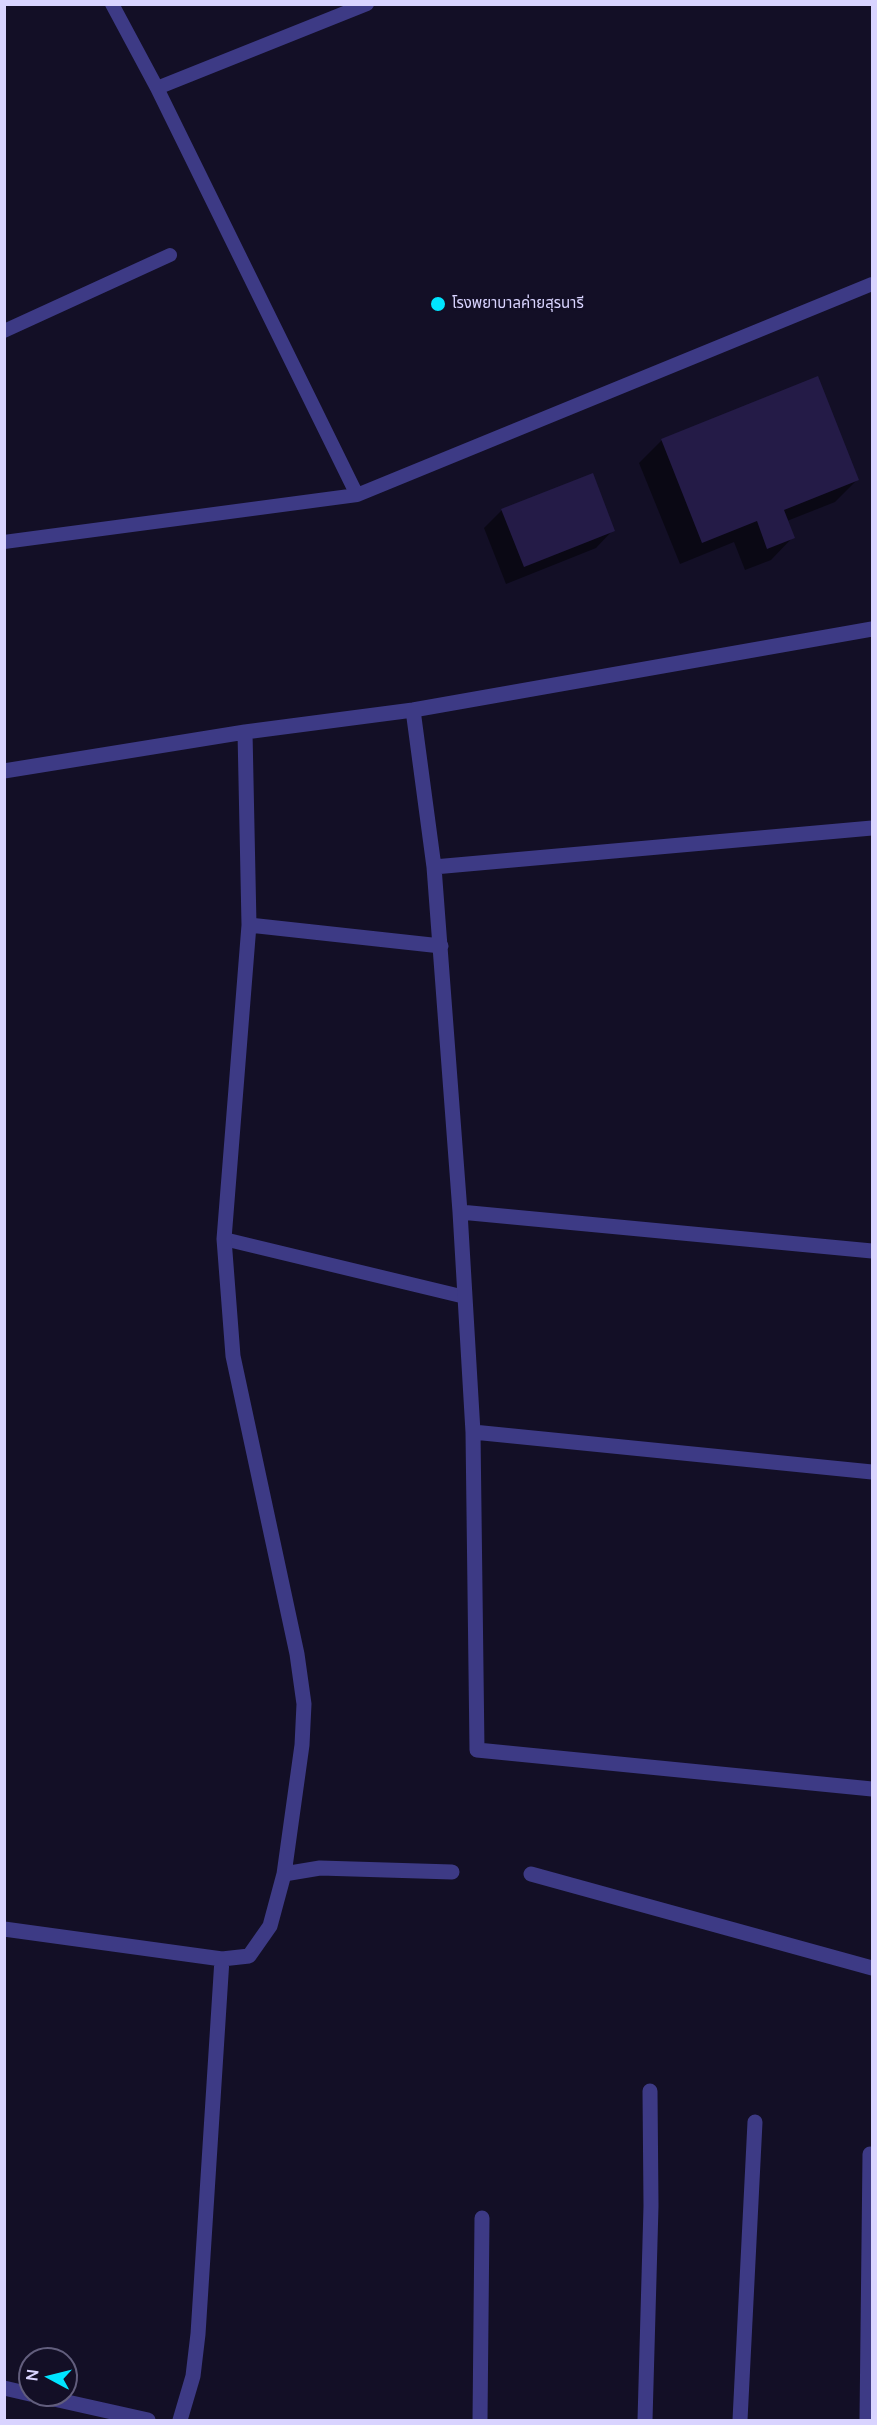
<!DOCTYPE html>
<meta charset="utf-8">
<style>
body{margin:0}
#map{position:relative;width:877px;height:2425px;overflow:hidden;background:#130f26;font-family:Manrope,sans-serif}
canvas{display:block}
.frame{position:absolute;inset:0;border:6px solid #d9d4ff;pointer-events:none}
.north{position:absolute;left:18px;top:2347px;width:60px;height:60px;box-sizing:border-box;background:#130f26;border:2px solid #625e7d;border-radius:50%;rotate:277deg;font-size:16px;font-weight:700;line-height:24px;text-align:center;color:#d9d4ff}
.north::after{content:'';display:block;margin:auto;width:21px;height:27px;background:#00e5ff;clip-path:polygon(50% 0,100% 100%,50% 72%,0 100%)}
</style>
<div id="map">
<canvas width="877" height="2425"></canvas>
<div class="frame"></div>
<div class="north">N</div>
</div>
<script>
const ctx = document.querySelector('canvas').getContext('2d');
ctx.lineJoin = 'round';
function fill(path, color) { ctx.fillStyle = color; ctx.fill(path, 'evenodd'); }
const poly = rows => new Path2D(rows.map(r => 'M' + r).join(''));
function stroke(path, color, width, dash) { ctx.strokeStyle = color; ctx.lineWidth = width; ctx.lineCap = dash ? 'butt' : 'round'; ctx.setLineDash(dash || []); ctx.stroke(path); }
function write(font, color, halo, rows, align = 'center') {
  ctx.font = font + ' Manrope,"Noto Sans Thai",sans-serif'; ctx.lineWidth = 4.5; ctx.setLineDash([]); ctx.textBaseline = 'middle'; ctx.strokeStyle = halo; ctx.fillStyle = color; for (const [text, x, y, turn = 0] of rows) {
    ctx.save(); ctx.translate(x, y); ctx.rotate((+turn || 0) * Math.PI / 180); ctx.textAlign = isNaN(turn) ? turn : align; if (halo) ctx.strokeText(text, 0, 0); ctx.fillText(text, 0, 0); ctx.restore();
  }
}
fill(poly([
 [662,440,857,480,835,502,787,521,793,537,771,560,745,570,734,542,680,564,639,463],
 [502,510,613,530,596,548,506,584,484,528]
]), '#0007');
fill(poly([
 [818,376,859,480,784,510,795,538,767,549,757,521,702,543,661,439],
 [593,473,615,531,524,567,501,509]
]), '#241b47');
stroke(poly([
 [112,4,157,88,357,495],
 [157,88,367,4],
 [4,331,170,255],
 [4,542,357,495,872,284],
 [224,1239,465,1297]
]), '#3d3a85', 14);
stroke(poly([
 [413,710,434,867,460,1212,473,1432,477,1750,872,1789],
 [4,771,245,732,413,710,872,629],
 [434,867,872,828],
 [249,925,441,946],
 [460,1212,872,1251],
 [473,1432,872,1472],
 [284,1874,320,1868,452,1872],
 [531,1874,872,1968],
 [4,1929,222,1959,249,1956,270,1926,284,1874,302,1745,304,1704,297,1654,233,1356,224,1239,249,925,245,732],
 [4,2388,30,2394],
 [36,2395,148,2420],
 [180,2420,193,2376,198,2334,222,1959],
 [480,2420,482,2218],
 [645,2420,651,2206,650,2091],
 [740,2420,755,2122],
 [867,2420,870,2154]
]), '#3d3a85', 15);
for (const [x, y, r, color] of [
 [438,304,8,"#00e5ff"]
]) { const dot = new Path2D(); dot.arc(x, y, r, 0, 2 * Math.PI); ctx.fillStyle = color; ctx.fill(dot); stroke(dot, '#130f26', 2); }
write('15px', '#d9d4ff', '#130f26', [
 ["โรงพยาบาลค่ายสุรนารี",452,304]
], 'left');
</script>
